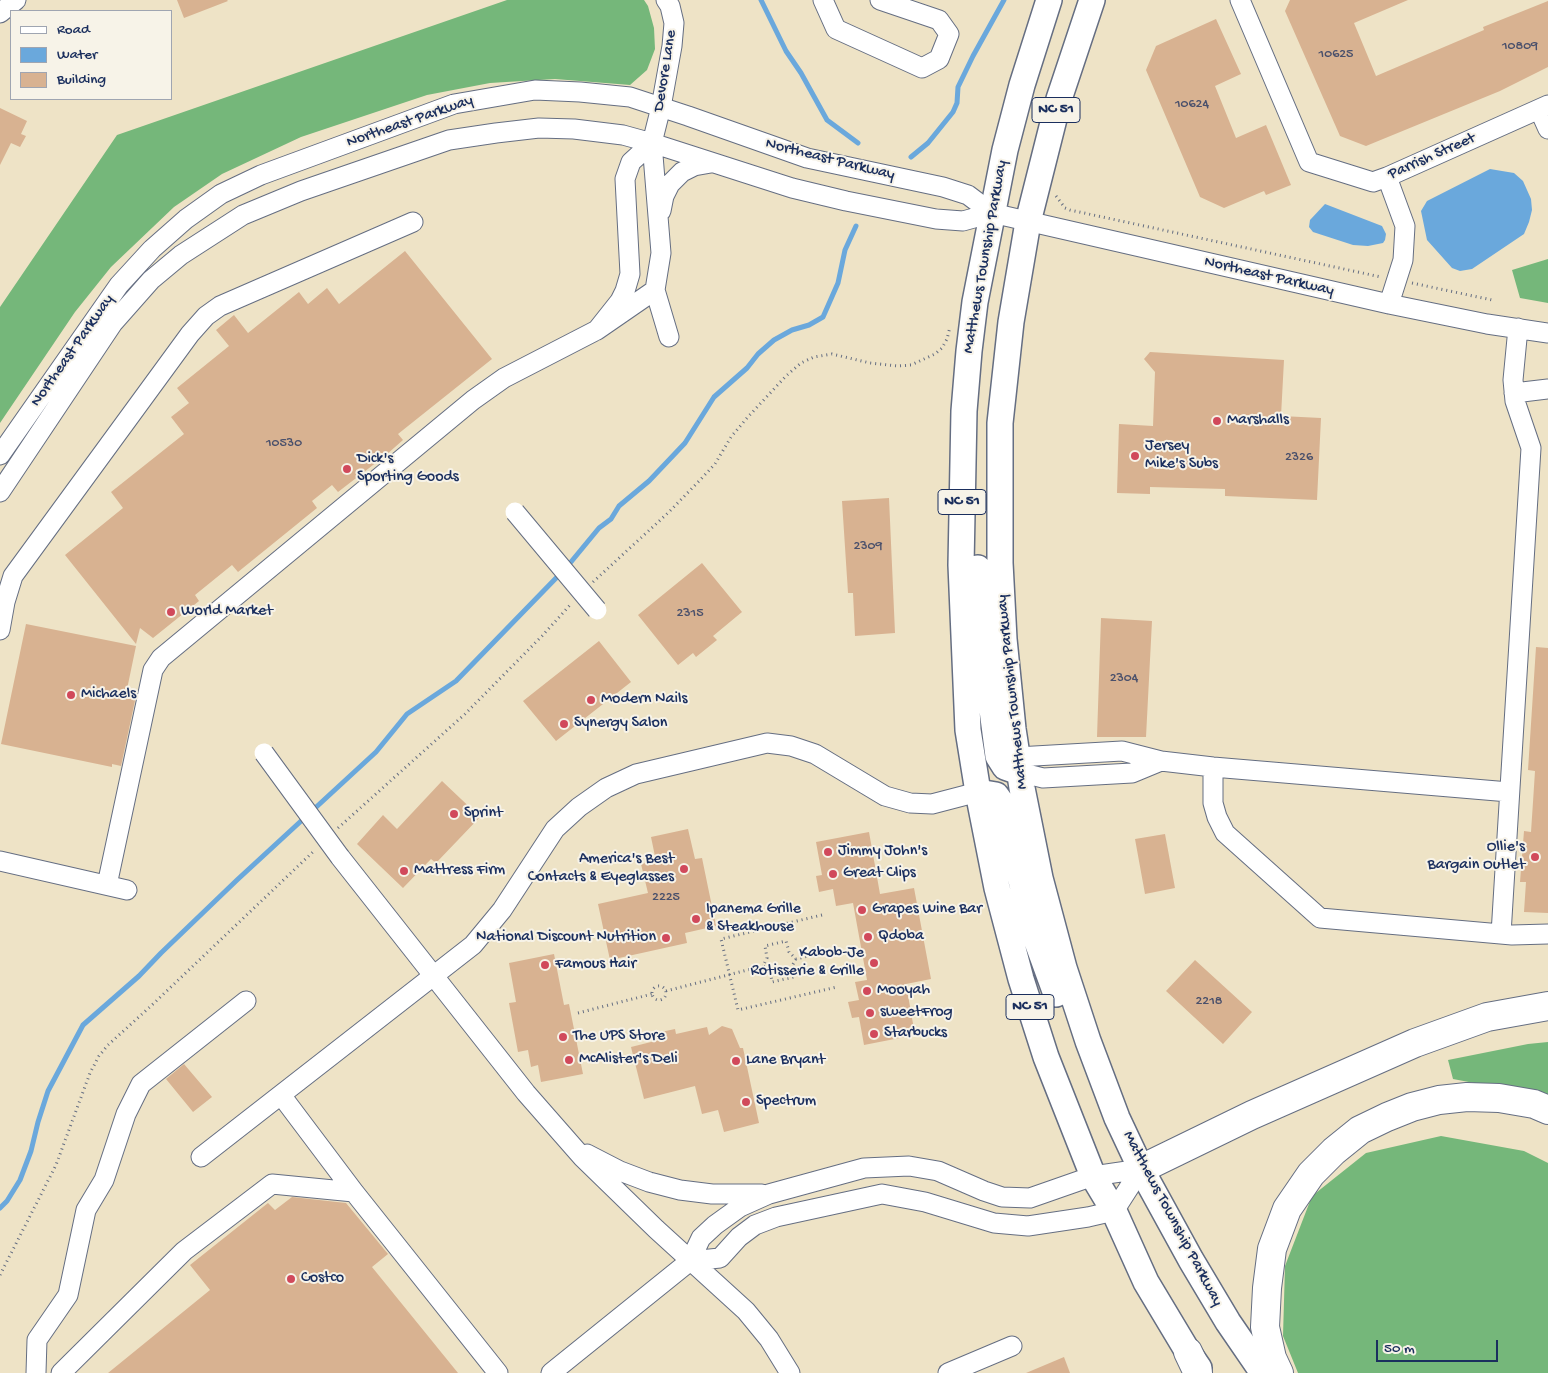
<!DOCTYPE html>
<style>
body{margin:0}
#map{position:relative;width:1548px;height:1373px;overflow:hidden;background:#eee3c6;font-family:"Gochi Hand",sans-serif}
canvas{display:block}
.legend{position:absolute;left:10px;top:10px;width:162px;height:90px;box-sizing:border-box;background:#f7f3e8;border:1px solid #9fa5b1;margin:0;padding:6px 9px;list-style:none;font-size:15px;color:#1b2f5e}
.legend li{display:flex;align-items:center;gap:10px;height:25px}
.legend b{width:25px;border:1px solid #9fa5b1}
.scale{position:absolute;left:1376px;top:1340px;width:122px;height:22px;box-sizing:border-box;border:2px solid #1b2f5e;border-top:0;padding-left:6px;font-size:15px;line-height:18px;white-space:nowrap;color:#1b2f5e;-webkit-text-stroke:4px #f7f3e8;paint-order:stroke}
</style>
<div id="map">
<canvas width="1548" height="1373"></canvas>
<ul class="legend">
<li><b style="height:6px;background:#fff"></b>Road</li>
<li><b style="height:14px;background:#6aa8dc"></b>Water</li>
<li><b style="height:14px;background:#d8b291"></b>Building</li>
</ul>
<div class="scale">50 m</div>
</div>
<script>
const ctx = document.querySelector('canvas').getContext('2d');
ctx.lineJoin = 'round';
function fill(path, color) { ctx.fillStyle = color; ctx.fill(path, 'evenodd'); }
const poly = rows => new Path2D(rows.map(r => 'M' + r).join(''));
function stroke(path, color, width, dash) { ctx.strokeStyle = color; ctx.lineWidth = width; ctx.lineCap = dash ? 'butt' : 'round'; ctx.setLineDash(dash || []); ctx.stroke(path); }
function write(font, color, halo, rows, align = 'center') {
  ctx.font = font + ' "Gochi Hand",sans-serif'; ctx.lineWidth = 4; ctx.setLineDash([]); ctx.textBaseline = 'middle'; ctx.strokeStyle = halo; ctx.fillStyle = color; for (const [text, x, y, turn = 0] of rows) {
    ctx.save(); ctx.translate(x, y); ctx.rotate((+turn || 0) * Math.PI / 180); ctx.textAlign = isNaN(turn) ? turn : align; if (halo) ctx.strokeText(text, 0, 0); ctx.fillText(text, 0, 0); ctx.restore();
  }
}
fill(poly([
 [507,0,644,0,648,6,654,28,655,49,647,70,630,85,555,79,490,83,427,95,301,137,222,174,174,207,111,267,75,312,0,423,0,307,117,135],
 [1548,259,1548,303,1520,298,1512,270],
 [1548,1042,1548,1097,1453,1079,1448,1060,1528,1044],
 [1441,1136,1524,1151,1548,1163,1548,1373,1298,1373,1283,1336,1285,1266,1312,1196,1366,1153]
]), '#75b77a');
fill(poly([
 [1490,169,1514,173,1523,181,1531,199,1532,210,1529,222,1524,234,1472,269,1460,271,1452,268,1427,240,1421,211,1427,201],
 [1325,204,1382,226,1386,234,1385,240,1383,243,1368,246,1353,245,1313,232,1309,227,1310,220]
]), '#6aa8dc');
stroke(poly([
 [761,0,786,51,801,73,827,120,858,143],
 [911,157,928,143,953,112,957,103,958,87,973,56,1004,0],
 [566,568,599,528,611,519,619,506,649,481,685,443,714,397,747,368,758,354,774,340,792,330,809,325,823,317,838,283,845,250,856,226],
 [0,1208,7,1201,20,1180,31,1151,38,1122,48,1091,83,1025,139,976,161,953,237,880,376,752,407,714,456,681,560,574]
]), '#6aa8dc', 5);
fill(poly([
 [177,0,227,0,228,1,184,18],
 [1290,0,1408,0,1354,23,1376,76,1484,30,1483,27,1548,1,1548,67,1500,91,1366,146,1340,136,1285,11],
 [1216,19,1241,74,1215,86,1236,138,1266,125,1291,185,1266,195,1264,191,1224,208,1200,197,1146,70,1156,46],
 [0,108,27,121,21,134,26,136,20,147,11,143,0,165],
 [405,251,492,359,398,434,403,440,386,455,338,492,332,485,312,501,317,508,238,572,232,565,195,595,199,601,153,638,140,628,136,644,65,555,123,508,111,492,184,434,171,417,189,403,177,388,229,346,216,330,234,315,248,333,299,292,308,304,327,288,339,304],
 [1150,352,1284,360,1281,416,1321,418,1317,500,1225,496,1225,489,1150,487,1150,494,1117,493,1119,424,1153,426,1155,372,1144,359],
 [889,498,895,633,855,636,853,593,848,593,842,501],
 [702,563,742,612,713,636,717,640,696,657,693,653,678,665,638,615],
 [1101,618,1152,621,1146,737,1097,737],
 [26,624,136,646,126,694,136,696,121,766,112,764,112,767,1,744],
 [599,641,631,682,556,741,523,701],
 [1536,647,1548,648,1548,913,1524,912,1526,882,1520,882,1524,831,1531,832,1533,802,1535,771,1528,770],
 [442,781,480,817,436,863,431,859,403,888,357,844,383,815,397,829],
 [688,829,695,859,702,858,716,926,685,933,687,943,610,960,598,904,648,893,641,864,656,861,651,837],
 [869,832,880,894,914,888,931,979,906,984,915,1035,864,1045,859,1017,852,1018,848,1002,859,1000,855,982,867,980,853,903,836,906,833,889,819,892,816,876,822,875,816,842],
 [1165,834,1175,888,1145,894,1135,839],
 [554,954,564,1005,569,1004,583,1074,541,1082,538,1065,531,1067,528,1050,518,1052,509,1003,516,1002,509,963],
 [1195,960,1252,1012,1223,1044,1166,991],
 [722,1026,732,1029,740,1048,743,1048,759,1123,724,1132,718,1110,702,1114,695,1086,644,1099,631,1047,663,1039,661,1032,675,1029,676,1034,707,1027,709,1035],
 [184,1064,212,1097,193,1112,166,1079],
 [292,1197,346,1203,388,1254,372,1267,458,1373,108,1373,210,1290,190,1265,268,1203,275,1210],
 [1064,1357,1070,1373,1026,1373]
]), '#d8b291');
const minor = poly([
 [823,0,836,29,922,68,939,59,949,34,939,20,880,0],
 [1240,0,1309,162,1373,182,1387,177,1548,105],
 [0,13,16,0],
 [1539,109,1548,129],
 [652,143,631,162,625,179,630,274,625,291,620,301,597,330,655,290,661,253,652,143,661,107,672,46,674,23,670,6,666,0],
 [1387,177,1405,226,1403,260,1389,304],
 [661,211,664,196,670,184,682,172,694,166,711,163],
 [655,290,669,337],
 [1514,393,1548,389],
 [0,455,119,285,152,249,186,219,221,194,261,175,454,104,535,90,580,92,630,97,688,116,807,158,943,187,968,195,992,213,1389,304,1487,324,1548,333],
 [0,492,113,323,151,280,181,255,243,215,301,191,449,140,496,133,539,128,574,129,623,135,652,143,792,188,846,201,936,219,963,221,992,213],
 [0,630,5,602,13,576,190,334,206,316,220,306,413,222],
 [1017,757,1122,751,1161,761,1213,767,1509,792],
 [1213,767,1213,803,1217,817,1225,833,1320,918,1512,935,1548,934],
 [1019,772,1043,778,1132,773,1161,761],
 [340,857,526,1093,583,1158,656,1229,746,1311,769,1339,790,1373],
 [0,861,127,890],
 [107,885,153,670,161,658,473,400,504,378,597,330],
 [1501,934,1531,448,1515,401,1513,380,1518,328],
 [281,1095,354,1192],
 [587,1154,620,1171,649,1182,680,1190,712,1194,762,1194],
 [201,1157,473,945,502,910,555,829,579,807,606,788,636,774,767,743,791,746,815,754,885,796,910,803,932,804,978,792],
 [909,1166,938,1171,984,1191,1002,1197,1030,1198,1093,1176,1141,1169,1114,1211,1088,1217,1028,1226,994,1223,925,1202,882,1194,776,1217,755,1225,739,1237,720,1258,690,1261,701,1238,715,1225,740,1207,769,1194,864,1168,909,1166],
 [36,1373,37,1340,68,1295,86,1210,104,1180,126,1114,141,1084,246,1001],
 [61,1373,184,1251,272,1184,354,1192,498,1373],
 [551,1373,690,1261],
 [948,1373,1012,1346]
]);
const major = poly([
 [1049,0,1022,85,1005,150,975,302,969,351,964,411,961,565,968,730,978,792,997,888,1021,979,1046,1057,1093,1176,1114,1211,1146,1282,1188,1352,1199,1368],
 [1092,0,1059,99,1028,222,1011,322,1000,423,1000,563,1004,639,1013,729,1022,788,1040,878,1064,968,1088,1041,1117,1118,1141,1169,1191,1260,1228,1322,1263,1373],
 [978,568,981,625,998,756,1005,767,1019,772],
 [978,792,996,795,1004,806,1032,928,1056,994]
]);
const highway = poly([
 [1141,1169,1252,1115,1415,1043,1487,1017,1548,1006],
 [1188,1352,1198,1373],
 [1279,1373,1272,1358,1265,1327,1267,1288,1272,1249,1287,1209,1311,1174,1334,1151,1360,1130,1387,1117,1412,1107,1439,1100,1467,1097,1499,1098,1534,1104,1548,1110]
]);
stroke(minor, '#656e82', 21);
stroke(major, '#656e82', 28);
stroke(highway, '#656e82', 30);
stroke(poly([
 [1056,196,1065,208,1070,210,1381,277],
 [1412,283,1492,300],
 [593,582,669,512,701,479,715,464,731,437,747,418,786,376,801,363,814,357,832,354,870,363,898,366,911,365,935,354,942,348,947,339,950,327],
 [338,828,465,714,542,636,571,604],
 [822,915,721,939,738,1010,837,987],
 [796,959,792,966,794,977,772,982,770,971,763,966,767,958,765,946,786,941,789,952,796,959,824,952],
 '652 993a7 7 0 1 1 14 0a7 7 0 1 1-14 0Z',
 [666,991,763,966],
 [578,1013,652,994],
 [0,1275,56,1165,90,1073,99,1056,108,1045,152,1005,315,850]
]), '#656e82', 3, [1, 4]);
stroke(minor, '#fff', 19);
stroke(major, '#fff', 25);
stroke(highway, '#fff', 28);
const minorBridge = poly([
 [515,512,597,610],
 [264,753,340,857]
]);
stroke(minorBridge, '#656e82', 21, []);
stroke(minorBridge, '#fff', 19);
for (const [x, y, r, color] of [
 [1217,421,5,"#d1495b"],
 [1135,456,5,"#d1495b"],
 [347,469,5,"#d1495b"],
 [171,612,5,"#d1495b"],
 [71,695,5,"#d1495b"],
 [591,700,5,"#d1495b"],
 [564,724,5,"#d1495b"],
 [454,814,5,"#d1495b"],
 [828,852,5,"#d1495b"],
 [1535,857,5,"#d1495b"],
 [684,869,5,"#d1495b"],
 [404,871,5,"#d1495b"],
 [833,874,5,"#d1495b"],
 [862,910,5,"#d1495b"],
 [696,919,5,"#d1495b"],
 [868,937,5,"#d1495b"],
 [666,938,5,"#d1495b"],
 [874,963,5,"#d1495b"],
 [545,965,5,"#d1495b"],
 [867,991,5,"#d1495b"],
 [870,1013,5,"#d1495b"],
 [874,1034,5,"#d1495b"],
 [563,1037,5,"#d1495b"],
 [569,1060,5,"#d1495b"],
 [736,1061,5,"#d1495b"],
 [746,1102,5,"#d1495b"],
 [291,1279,5,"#d1495b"]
]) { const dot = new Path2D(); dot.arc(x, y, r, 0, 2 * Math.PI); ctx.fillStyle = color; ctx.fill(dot); stroke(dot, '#f7f3e8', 2); }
write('14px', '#4a506b', null, [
 ["10809",1520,47],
 ["10625",1336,55],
 ["10624",1192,105],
 ["10530",284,444],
 ["2326",1299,458],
 ["2309",868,547],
 ["2315",690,614],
 ["2304",1124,679],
 ["2225",666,898],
 ["2218",1209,1002]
]);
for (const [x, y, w] of [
 [1056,110,48],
 [962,502,48],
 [1030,1007,48]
]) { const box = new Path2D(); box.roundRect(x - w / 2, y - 12.5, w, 25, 4); ctx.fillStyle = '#f7f3e8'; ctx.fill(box); stroke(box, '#1b2f5e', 1); }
write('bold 15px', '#1b2f5e', null, [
 ["NC 51",1056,110],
 ["NC 51",962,502],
 ["NC 51",1030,1007]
]);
write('16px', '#1b2f5e', '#f7f3e8', [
 ["Devore Lane",666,71,-81],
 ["Northeast Parkway",410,122,-19],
 ["Parrish Street",1432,157,-24],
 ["Northeast Parkway",830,160,14],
 ["Matthews Township Parkway",986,257,-80],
 ["Northeast Parkway",1269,277,13],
 ["Northeast Parkway",73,351,-55],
 ["Matthews Township Parkway",1013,692,-96],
 ["Matthews Township Parkway",1172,1219,62]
]);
write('16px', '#1b2f5e', '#f7f3e8', [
 ["Marshalls",1227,421],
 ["Jersey",1145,447],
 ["Mike's Subs",1145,465],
 ["Dick's",357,460],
 ["Sporting Goods",357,478],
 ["World Market",181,612],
 ["Michaels",81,695],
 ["Modern Nails",601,700],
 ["Synergy Salon",574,724],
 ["Sprint",464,814],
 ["Ollie's",1525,848,"right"],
 ["Bargain Outlet",1525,866,"right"],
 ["Jimmy John's",838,852],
 ["America's Best",674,860,"right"],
 ["Contacts & Eyeglasses",674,878,"right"],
 ["Mattress Firm",414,871],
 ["Great Clips",843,874],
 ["Ipanema Grille",706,910],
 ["& Steakhouse",706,928],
 ["Grapes Wine Bar",872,910],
 ["Qdoba",878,937],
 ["National Discount Nutrition",656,938,"right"],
 ["Kabob-Je",864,954,"right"],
 ["Rotisserie & Grille",864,972,"right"],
 ["Famous Hair",555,965],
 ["Mooyah",877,991],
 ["sweetFrog",880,1013],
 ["Starbucks",884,1034],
 ["The UPS Store",573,1037],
 ["McAlister's Deli",579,1060],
 ["Lane Bryant",746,1061],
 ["Spectrum",756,1102],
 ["Costco",301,1279]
], 'left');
</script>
